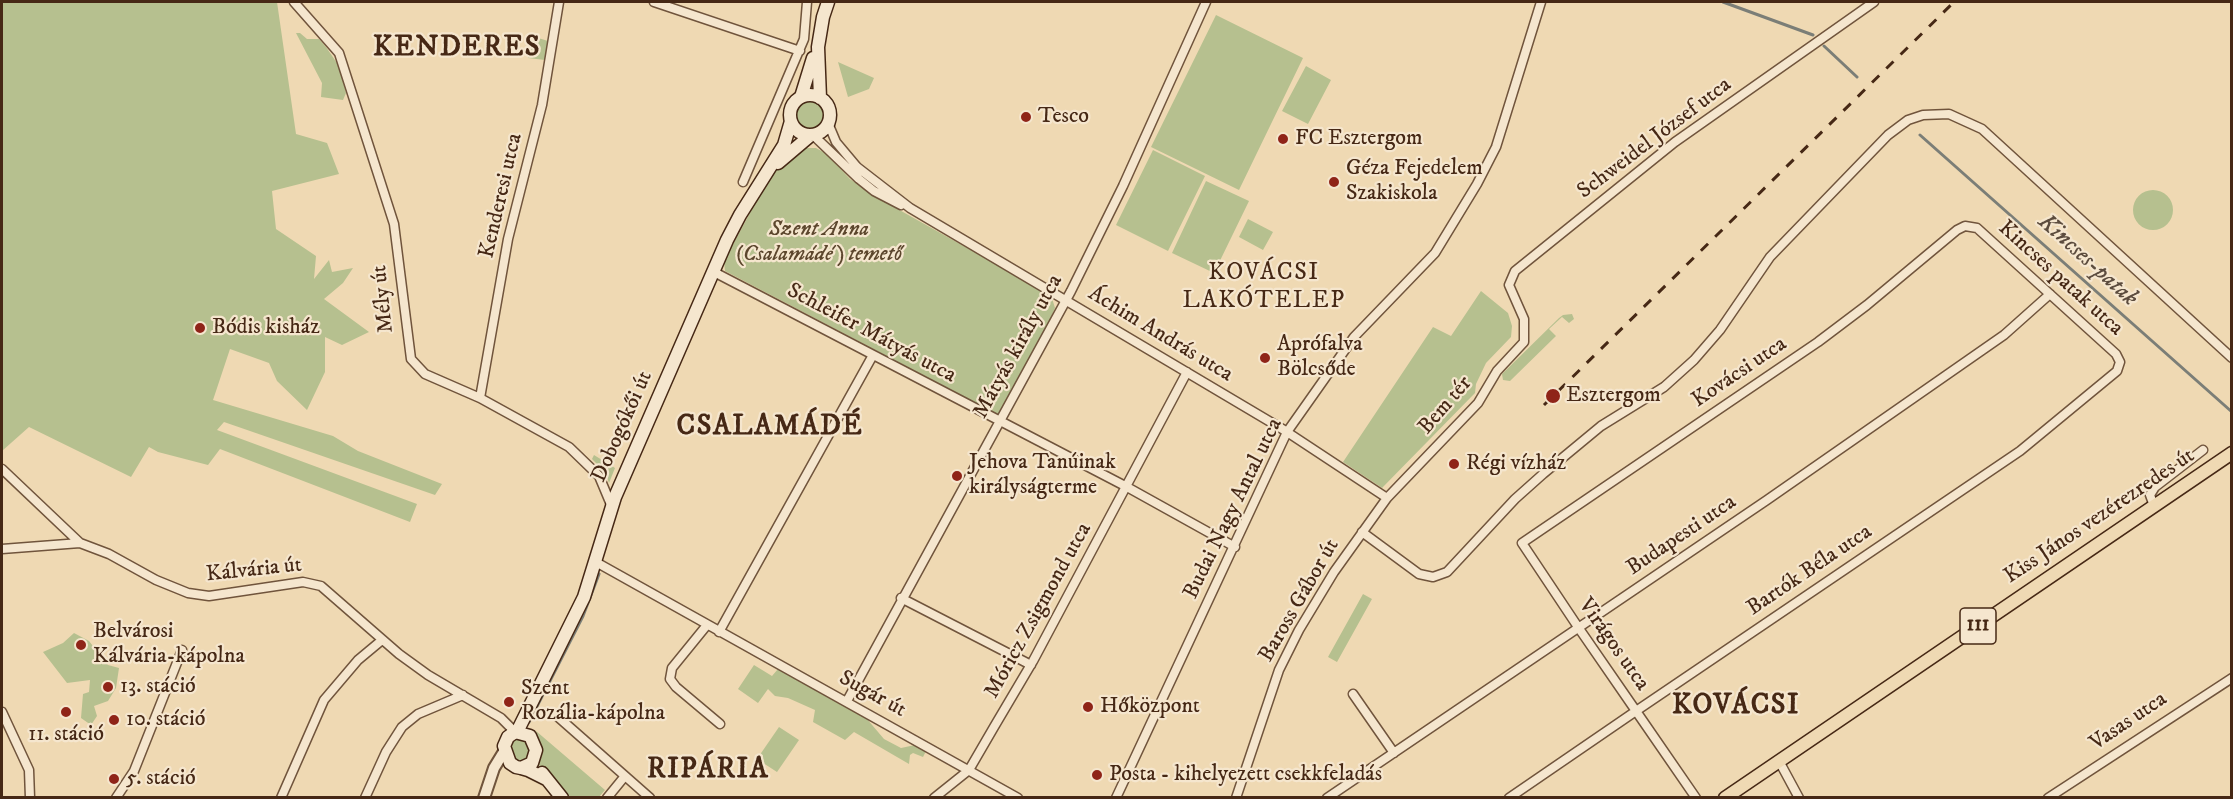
<!DOCTYPE html>
<meta charset="utf-8">
<style>
body{margin:0}
#map{position:relative;width:2233px;height:799px;overflow:hidden;background:#efd9b3;font-family:"IM FELL DW Pica",serif}
canvas{display:block}
.frame{position:absolute;inset:0;border:3px solid #462815;pointer-events:none}
</style>
<div id="map">
<canvas width="2233" height="799"></canvas>
<div class="frame"></div>
</div>
<script>
const ctx = document.querySelector('canvas').getContext('2d');
ctx.lineJoin = 'round';
function fill(path, color) { ctx.fillStyle = color; ctx.fill(path, 'evenodd'); }
const poly = rows => new Path2D(rows.map(r => 'M' + r).join(''));
function stroke(path, color, width, dash) { ctx.strokeStyle = color; ctx.lineWidth = width; ctx.lineCap = dash ? 'butt' : 'round'; ctx.setLineDash(dash || []); ctx.stroke(path); }
function write(font, color, halo, rows, align = 'center') {
  ctx.font = font + ' "IM FELL DW Pica",serif'; ctx.lineWidth = 4.5; ctx.setLineDash([]); ctx.textBaseline = 'middle'; ctx.strokeStyle = halo; ctx.fillStyle = color; for (const [text, x, y, turn = 0] of rows) {
    ctx.save(); ctx.translate(x, y); ctx.rotate((+turn || 0) * Math.PI / 180); ctx.textAlign = isNaN(turn) ? turn : align; if (halo) ctx.strokeText(text, 0, 0); ctx.fillText(text, 0, 0); ctx.restore();
  }
}
fill(poly([
 [2,2,277,2,296,134,327,143,339,174,272,191,276,229,316,256,314,279,329,260,332,272,353,268,343,283,324,299,369,332,342,345,325,337,325,372,307,410,277,381,269,363,230,349,213,400,333,436,358,451,442,484,435,495,224,422,217,430,417,504,410,522,220,449,208,465,158,452,149,447,131,477,29,427,2,451],
 [1216,15,1303,58,1239,190,1151,147],
 [296,33,300,33,307,39,319,39,326,47,339,66,346,93,343,100,321,97,322,83],
 [532,36,548,41,545,60,528,58],
 [838,62,874,78,869,89,848,97],
 [1306,66,1331,80,1308,124,1282,111],
 '794 115a16 16 0 1 1 32 0a16 16 0 1 1-32 0Z',
 [803,148,816,148,827,154,850,179,878,198,1051,295,1055,308,1045,332,999,415,725,271,724,261,758,198,778,167],
 [1153,150,1205,176,1168,251,1116,225],
 [1206,181,1249,201,1214,273,1172,253],
 '2133 210a20 20 0 1 1 40 0a20 20 0 1 1-40 0Z',
 [1248,219,1273,232,1263,250,1239,237],
 [1481,291,1508,313,1512,326,1511,337,1486,363,1476,384,1475,393,1382,488,1343,462,1433,327,1451,336],
 [1572,314,1574,319,1569,323,1562,317,1549,329,1556,336,1510,381,1503,380,1502,374,1559,318,1563,315],
 [594,455,615,468,609,483,605,472,592,459],
 [1363,594,1372,599,1337,662,1328,657],
 [74,633,89,641,108,665,119,668,116,688,108,701,94,706,97,716,91,725,81,718,83,694,89,692,90,680,67,683,43,652,63,643],
 [754,665,772,676,778,669,783,671,867,719,884,739,901,748,915,745,926,751,923,757,913,753,910,755,909,764,854,732,845,740,813,722,815,710,788,698,775,696,768,689,758,703,738,689],
 [779,727,799,740,777,772,757,759],
 [536,731,605,790,599,797,570,797,555,782,539,765,542,748],
 [523,735,534,756,515,765,508,741]
]), '#b6c08f');
stroke(poly([
 [1723,2,1813,35],
 [1824,46,1857,77],
 [1920,135,2232,412],
 [529,722,583,616,599,574]
]), '#7b7e77', 3);
const minor = poly([
 [294,2,339,53,394,224,411,359,425,374,480,398,569,447,599,476,612,507],
 [654,2,800,51],
 [828,123,836,142,857,167,910,208,1284,430,1387,498],
 [813,135,859,179,874,191,901,205],
 [743,182,804,39,807,2],
 [714,272,1127,487,1235,547],
 [480,398,508,239,542,105,559,2],
 [2,469,80,543,109,554,156,580,188,593,209,596,303,582,321,586,399,654,428,675,501,718,515,732],
 [2154,506,2150,495,2155,487,2203,450],
 [1362,532,1419,574,1433,577,1447,572,1515,499,1543,474,1601,426,1664,387,1694,360,1720,330,1770,257,1888,135,1908,120,1923,115,1949,114,1982,129,2232,358],
 [2,549,80,543],
 [594,561,1018,798],
 [901,598,1031,665],
 [707,625,672,668,670,679,676,687,720,724],
 [719,632,873,355],
 [1353,694,1394,753],
 [847,701,1071,291,1123,186,1206,2],
 [2,712,29,770,30,798],
 [557,716,650,798],
 [1779,761,1799,798],
 [116,798,134,771,182,650],
 [281,798,324,700,358,660,382,640],
 [365,798,386,752,402,727,418,714,463,695],
 [607,798,625,776],
 [934,798,969,770,994,727,1033,661,1187,372],
 [1116,798,1287,432,1354,337,1435,253,1477,184,1496,147,1541,2],
 [1236,798,1279,670,1299,630,1334,572,1387,498,1478,403,1497,371,1524,342,1524,319,1509,285,1515,271,1675,142,1874,2],
 [1327,798,1767,500,2004,335,2050,294],
 [1509,798,1636,711,2020,451,2117,371,2120,362,2116,354,1977,228,1965,226,1957,230,1867,305,1818,342,1522,543,1578,627,1636,711,1696,798],
 [2048,798,2232,678]
]);
const tertiary = poly([
 [484,798,494,768,505,750]
]);
const secondary = poly([
 '790 115a20 20 0 1 1 40 0a20 20 0 1 1-40 0Z',
 [801,97,813,58],
 [820,98,818,47,823,17,828,2],
 [778,163,811,135],
 [517,732,584,597,615,497,727,240,740,215,784,145,791,121],
 [521,768,532,763,536,750,530,736,515,732,508,737,504,746,510,763,516,767,521,768,528,770,546,779],
 [542,773,562,798]
]);
const primary = poly([
 [1725,798,2232,453]
]);
stroke(minor, '#70543c', 11);
stroke(tertiary, '#70543c', 14);
stroke(secondary, '#462815', 15);
stroke(primary, '#462815', 15);
stroke(minor, '#f5e6ce', 8);
stroke(tertiary, '#f5e6ce', 10);
stroke(secondary, '#f5e6ce', 12);
stroke(primary, '#efd9b3', 12);
stroke(poly([
 [1544,405,1954,2]
]), '#462815', 3, [10, 10]);
for (const [x, y, r, color] of [
 [1026,117,6,"#8f2418"],
 [1283,139,6,"#8f2418"],
 [1334,182,6,"#8f2418"],
 [200,328,6,"#8f2418"],
 [1265,358,6,"#8f2418"],
 [1553,396,8,"#8f2418"],
 [1454,464,6,"#8f2418"],
 [957,476,6,"#8f2418"],
 [81,645,6,"#8f2418"],
 [108,687,6,"#8f2418"],
 [509,702,6,"#8f2418"],
 [1088,707,6,"#8f2418"],
 [66,712,6,"#8f2418"],
 [114,720,6,"#8f2418"],
 [1097,775,6,"#8f2418"],
 [114,779,6,"#8f2418"]
]) { const dot = new Path2D(); dot.arc(x, y, r, 0, 2 * Math.PI); ctx.fillStyle = color; ctx.fill(dot); stroke(dot, '#f5e6ce', 2); }
for (const [x, y, w] of [
 [1978,626,36]
]) { const box = new Path2D(); box.roundRect(x - w / 2, y - 18, w, 36, 4.5); ctx.fillStyle = '#f5e6ce'; ctx.fill(box); stroke(box, '#462815', 1.5); }
write('bold 21px', '#462815', null, [
 ["111",1978,626]
]);
write('22px', '#462815', '#f5e6ce', [
 ["Tesco",1038,117],
 ["FC Esztergom",1295,139],
 ["Géza Fejedelem",1346,169],
 ["Szakiskola",1346,194],
 ["Bódis kisház",212,328],
 ["Aprófalva",1277,345],
 ["Bölcsőde",1277,370],
 ["Esztergom",1566,396],
 ["Jehova Tanúinak",969,463],
 ["királyságterme",969,488],
 ["Régi vízház",1466,464],
 ["Belvárosi",93,632],
 ["Kálvária-kápolna",93,657],
 ["13. stáció",120,687],
 ["Szent",521,689],
 ["Rozália-kápolna",521,714],
 ["Hőközpont",1100,707],
 ["10. stáció",126,720],
 ["11. stáció",66,735,"center"],
 ["Posta - kihelyezett csekkfeladás",1109,775],
 ["5. stáció",126,779]
], 'left');
write('22px', '#462815', '#f5e6ce', [
 ["Schweidel József utca",1655,139,-37],
 ["Kenderesi utca",502,196,-77],
 ["Kincses patak utca",2060,279,42],
 ["Mély út",384,299,-96],
 ["Schleifer Mátyás utca",871,334,28],
 ["Áchim András utca",1160,335,31],
 ["Mátyás király utca",1019,347,-61],
 ["Kovácsi utca",1740,373,-34],
 ["Bem tér",1446,406,-49],
 ["Dobogókői út",623,427,-66],
 ["Budai Nagy Antal utca",1234,509,-64],
 ["Kiss János vezérezredes út",2100,517,-34],
 ["Budapesti utca",1682,536,-34],
 ["Kálvária út",254,571,-6],
 ["Bartók Béla utca",1810,571,-34],
 ["Baross Gábor út",1300,601,-60],
 ["Móricz Zsigmond utca",1039,611,-61],
 ["Virágos utca",1613,645,55],
 ["Sugár út",872,695,29],
 ["Vasas utca",2129,722,-34]
]);
write('italic 22px', '#5c462d', '#f5e6ce', [
 ["Szent Anna",819,230],
 ["(Csalamádé) temető",819,255]
]);
write('italic 24px', '#5c4c3e', '#f5e6ce', [
 ["Kincses-patak",2087,261,42]
]);
ctx.letterSpacing = '1.5px';
write('24px', '#462815', '#f5e6ce', [
 ["KOVÁCSI",1264,274],
 ["LAKÓTELEP",1264,302]
]);
ctx.letterSpacing = '0px';
ctx.letterSpacing = '1.5px';
write('bold 28px', '#462815', '#f5e6ce', [
 ["KENDERES",457,49],
 ["CSALAMÁDÉ",770,428],
 ["KOVÁCSI",1736,707],
 ["RIPÁRIA",708,771]
]);
ctx.letterSpacing = '0px';
</script>
